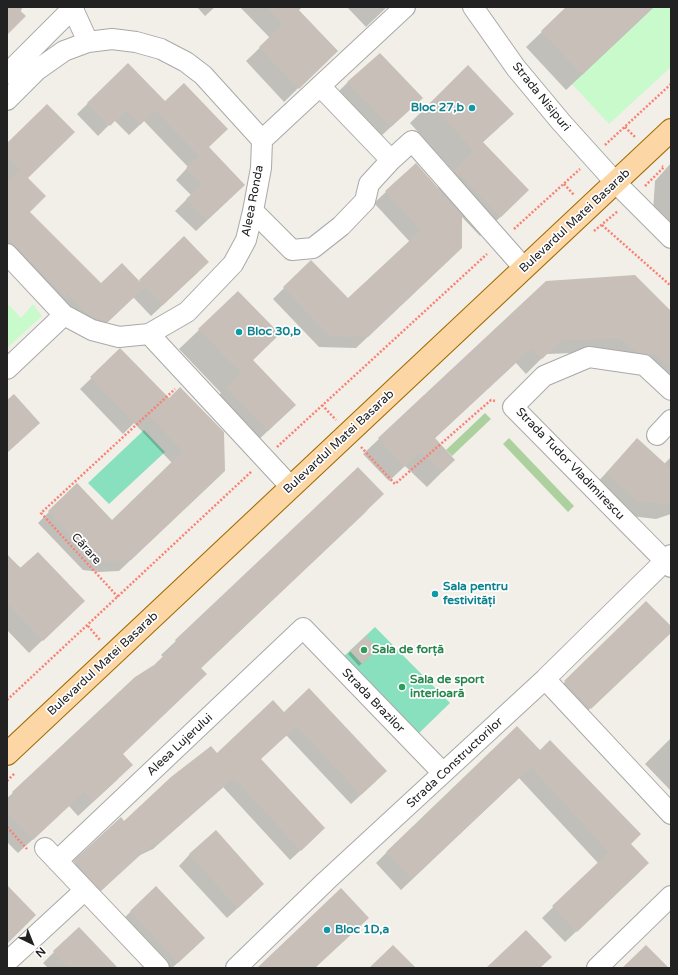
<!DOCTYPE html>
<meta charset="utf-8">
<style>
body{margin:0}
#map{position:relative;width:678px;height:975px;overflow:hidden;background:#f2efe9;font-family:"Varela Round",sans-serif}
canvas{display:block}
.frame{position:absolute;inset:0;border:8px solid #222;pointer-events:none}
.north{position:absolute;left:12px;top:923px;width:40px;height:40px;-webkit-text-stroke:3px #fff;paint-order:stroke;rotate:137deg;font-size:11px;font-weight:700;line-height:16px;text-align:center;color:#222}
.north::after{content:'';display:block;margin:auto;width:14px;height:18px;background:#222;clip-path:polygon(50% 0,100% 100%,50% 72%,0 100%)}
</style>
<div id="map">
<canvas width="678" height="975"></canvas>
<div class="frame"></div>
<div class="north">N</div>
</div>
<script>
const ctx = document.querySelector('canvas').getContext('2d');
ctx.lineJoin = 'round';
function fill(path, color) { ctx.fillStyle = color; ctx.fill(path, 'evenodd'); }
const poly = rows => new Path2D(rows.map(r => 'M' + r).join(''));
function stroke(path, color, width, dash) { ctx.strokeStyle = color; ctx.lineWidth = width; ctx.lineCap = dash ? 'butt' : 'round'; ctx.setLineDash(dash || []); ctx.stroke(path); }
function write(font, color, halo, rows, align = 'center') {
  ctx.font = font + ' "Varela Round",sans-serif'; ctx.lineWidth = 3.5; ctx.setLineDash([]); ctx.textBaseline = 'middle'; ctx.strokeStyle = halo; ctx.fillStyle = color; for (const [text, x, y, turn = 0] of rows) {
    ctx.save(); ctx.translate(x, y); ctx.rotate((+turn || 0) * Math.PI / 180); ctx.textAlign = isNaN(turn) ? turn : align; if (halo) ctx.strokeText(text, 0, 0); ctx.fillText(text, 0, 0); ctx.restore();
  }
}
fill(poly([
 [485,413,491,419,452,456,446,450],
 [509,438,574,506,568,512,503,444]
]), '#add19e');
fill(poly([
 [654,7,671,7,671,67,609,124,572,84],
 [7,303,21,318,33,304,42,316,7,348]
]), '#c8facc');
fill(poly([
 [144,430,165,452,109,504,88,483],
 [375,627,450,703,417,735,342,658]
]), '#88e0be');
fill(poly([
 [7,7,23,7,7,34],
 [197,7,215,7,205,16],
 [240,7,302,7,298,11,336,51,284,102,246,61,270,38],
 [347,7,387,7,366,27],
 [568,7,654,7,566,90,526,47],
 [128,64,207,147,233,196,196,231,175,211,191,195,176,180,188,167,144,121,129,135,114,120,98,136,77,114],
 [468,66,513,114,482,143,508,210,480,236,461,216,450,259,356,348,319,347,273,299,284,288,348,299,410,242,374,203,416,164,437,189,454,172,410,123],
 [348,82,422,98,380,137,337,93],
 [73,132,27,178,29,212,101,285,139,282,184,237,197,273,151,316,133,297,96,333,7,259,7,144],
 [671,163,671,230,653,211,655,181],
 [546,282,671,313,671,398,639,366,605,352,546,354,526,374,516,363,434,439,454,460,427,487,405,466,389,481,363,454],
 [199,330,279,334,252,361,274,425,248,450,207,407,221,393,179,349],
 [121,350,213,482,119,571,99,572,83,570,38,523,77,484,112,521,172,463,134,423,123,434,80,389],
 [637,440,664,464,671,457,671,514,656,519,622,515,592,488],
 [369,509,200,669,122,754,118,779,78,816,69,806,18,853,7,842,7,798,13,793,154,666,163,657,161,655,176,641],
 [7,555,70,614,29,653,7,630],
 [646,602,671,627,671,632,579,719,554,693],
 [366,637,377,649,359,666,348,654],
 [283,713,376,781,351,804,286,735,260,759,314,838,290,860,223,787,153,849,138,856,91,900,64,872,124,822,217,754],
 [671,738,671,791,645,764],
 [540,751,630,844,637,874,565,942,542,918,598,863,519,778,401,890,376,863,387,852],
 [190,854,252,895,227,918,179,866],
 [156,887,195,947,172,968,167,968,122,920],
 [54,952,117,968,48,968,43,963]
]), '#0003');
fill(poly([
 [7,7,16,7,26,16,7,35],
 [267,7,296,7,338,51,299,89,259,47,283,24],
 [566,7,654,7,582,75,541,31],
 [380,53,423,98,391,127,347,82],
 [128,63,165,101,184,83,228,129,209,147,245,185,207,220,186,199,202,184,186,168,199,156,155,110,140,125,126,110,110,126,87,103],
 [468,65,514,114,483,142,529,190,501,217,459,174,459,177,454,171,474,151,430,103],
 [47,104,75,132,28,178,7,156,7,143],
 [416,163,462,215,462,248,368,337,330,336,283,287,311,260,348,298,421,230,385,191],
 [20,170,46,196,30,212,101,283,122,263,145,287,108,322,89,316,68,293,65,297,7,237,7,183],
 [184,236,209,262,163,305,139,280],
 [635,275,671,311,671,368,654,352,650,356,636,352,620,338,562,340,542,359,531,348,435,438,455,460,442,472,421,452,404,467,378,438,546,281],
 [238,291,280,334,253,360,296,405,268,431,226,387,241,373,198,329],
 [120,348,169,398,180,387,224,432,225,471,131,560,111,561,94,560,48,511,77,483,112,520,183,451,146,413,135,423,90,377],
 [14,394,40,423,7,453,7,400],
 [637,438,671,469,671,505,637,501,606,473],
 [358,467,384,494,201,668,207,674,123,754,133,765,93,802,84,792,33,840,7,812,7,803,14,796,12,792,135,677,154,665,177,643,175,640],
 [38,552,85,601,43,641,7,603,7,554,20,568],
 [646,601,671,626,671,633,591,709,564,681],
 [366,636,378,649,362,664,350,651],
 [309,688,387,771,361,795,297,726,261,759,325,828,301,851,234,778,164,839,149,847,101,891,73,861,121,817,124,821,171,777,211,746,217,753,273,700,284,712],
 [517,726,540,750,550,740,641,834,631,844,649,863,577,932,552,906,609,852,531,767,412,879,386,852],
 [216,830,264,884,238,908,189,854],
 [7,885,36,915,7,944],
 [156,886,205,938,178,963,130,911],
 [341,888,369,918,315,968,257,968],
 [79,927,118,968,69,968,53,951],
 [526,930,552,957,540,968,486,968],
 [393,945,416,968,369,968],
 [646,945,669,968,622,968]
]), '#c7bfb8');
const minor = poly([
 [72,7,88,42],
 [473,7,516,68,561,122,616,183,671,238],
 [7,74,74,7],
 [320,86,391,160,412,141,524,268],
 [7,100,37,70,64,51,88,42,112,39,136,42,161,49,186,62,203,75,262,140,261,168,253,211,246,240,233,264,187,312,149,334,119,337,92,330,64,315,7,254],
 [262,140,405,7],
 [253,211,292,250,313,248,341,226,365,201,369,184,391,160],
 [149,334,291,487],
 [7,369,64,315],
 [671,390,644,365,589,357,544,376,513,407,671,567],
 [657,435,671,420],
 [545,679,671,814],
 [45,848,159,968],
 [57,861,303,628,443,773],
 [7,962,85,890],
 [236,968,326,881,545,679,671,555],
 [597,968,671,896]
]);
const major = poly([
 [7,754,671,130]
]);
stroke(minor, '#a9a9a9', 22);
stroke(major, '#a06b00', 24);
stroke(poly([
 [625,127,635,137],
 [605,145,671,84],
 [564,184,574,195],
 [645,186,664,167,662,166],
 [602,225,671,286],
 [514,229,580,169],
 [594,231,618,211],
 [322,405,336,420],
 [277,447,487,254],
 [361,447,395,484,491,400,495,401],
 [118,597,41,513,175,389],
 [88,626,100,640],
 [7,700,252,471],
 [7,781,15,773],
 [7,827,27,849]
]), '#fa8072', 2.5, [2, 2]);
stroke(minor, '#fff', 20);
stroke(major, '#fcd6a4', 22);
for (const [x, y, r, color] of [
 [472,108,4,"#0f9aa8"],
 [239,332,4,"#0f9aa8"],
 [435,594,4,"#0f9aa8"],
 [364,650,4,"#2e9e5b"],
 [402,687,4,"#2e9e5b"],
 [327,930,4,"#0f9aa8"]
]) { const dot = new Path2D(); dot.arc(x, y, r, 0, 2 * Math.PI); ctx.fillStyle = color; ctx.fill(dot); stroke(dot, '#fff', 1.5); }
write('12px', '#222', '#fff', [
 ["Strada Nisipuri",541,97,51],
 ["Aleea Ronda",253,201,-79],
 ["Bulevardul Matei Basarab",575,221,-43],
 ["Bulevardul Matei Basarab",339,442,-43],
 ["Strada Tudor Vladimirescu",570,464,46],
 ["Cărare",86,549,48],
 ["Bulevardul Matei Basarab",103,664,-43],
 ["Strada Brazilor",373,701,46],
 ["Aleea Lujerului",180,745,-43],
 ["Strada Constructorilor",455,763,-43]
]);
write('bold 12px', '#0d838f', '#fff', [
 ["Bloc 27,b",464,108,"right"],
 ["Bloc 30,b",247,332],
 ["Sala pentru",443,587],
 ["festivități",443,601],
 ["Bloc 1D,a",335,930]
], 'left');
write('bold 12px', '#27864d', '#fff', [
 ["Sala de forță",372,650],
 ["Sala de sport",410,680],
 ["interioară",410,694]
], 'left');
</script>
